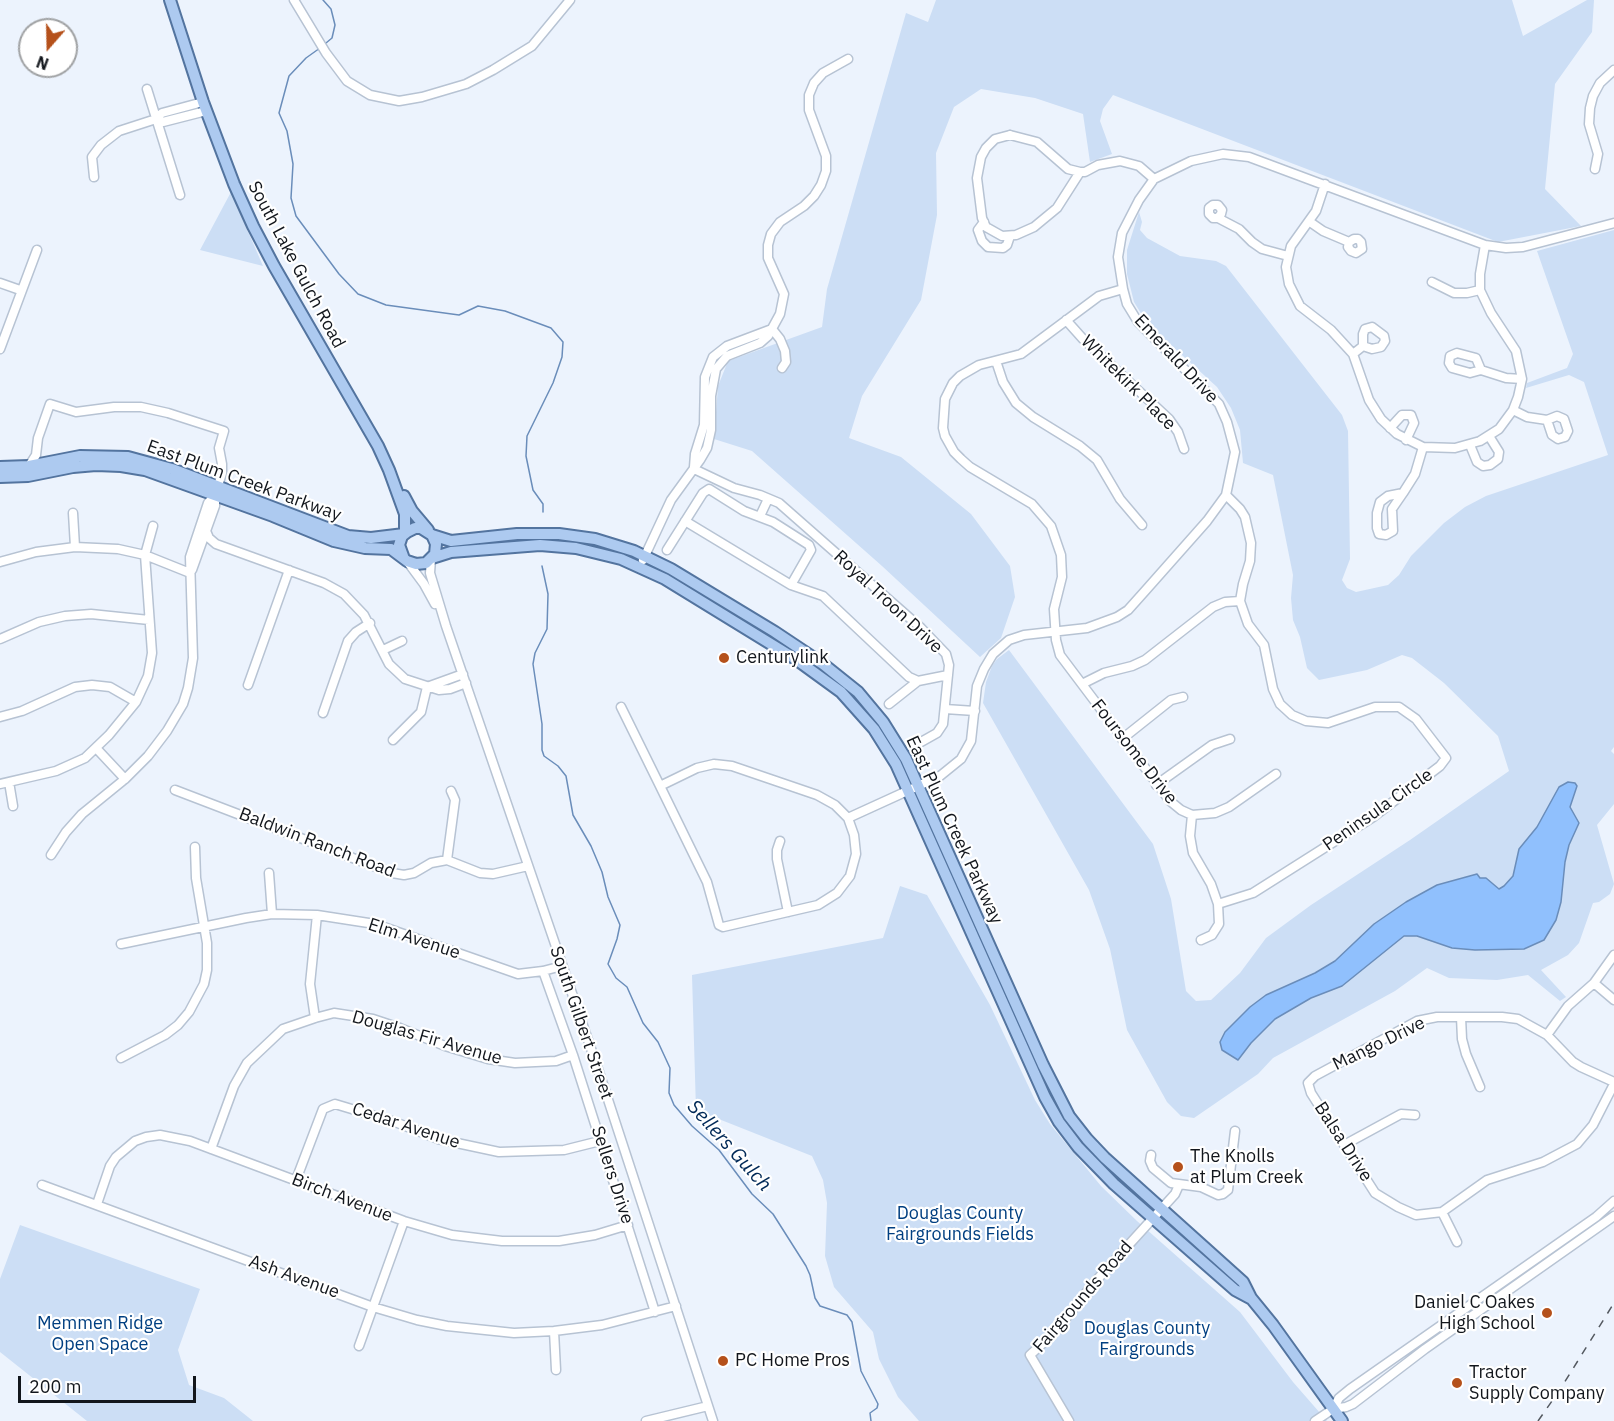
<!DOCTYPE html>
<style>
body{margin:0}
#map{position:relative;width:1614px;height:1421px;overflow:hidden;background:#ecf3fd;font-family:"IBM Plex Sans",sans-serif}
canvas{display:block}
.north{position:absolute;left:18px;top:18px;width:60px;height:60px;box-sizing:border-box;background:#fff;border:2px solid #a0a2a4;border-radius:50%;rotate:200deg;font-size:16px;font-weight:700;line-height:24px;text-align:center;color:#12161c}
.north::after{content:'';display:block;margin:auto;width:21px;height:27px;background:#b5511b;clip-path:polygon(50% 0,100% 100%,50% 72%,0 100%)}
.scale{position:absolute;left:18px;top:1376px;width:178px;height:27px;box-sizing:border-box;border:3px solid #12161c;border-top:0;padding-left:8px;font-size:18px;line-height:21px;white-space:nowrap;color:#12161c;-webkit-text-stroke:4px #fff;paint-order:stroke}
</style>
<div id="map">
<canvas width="1614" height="1421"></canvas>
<div class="north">N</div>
<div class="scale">200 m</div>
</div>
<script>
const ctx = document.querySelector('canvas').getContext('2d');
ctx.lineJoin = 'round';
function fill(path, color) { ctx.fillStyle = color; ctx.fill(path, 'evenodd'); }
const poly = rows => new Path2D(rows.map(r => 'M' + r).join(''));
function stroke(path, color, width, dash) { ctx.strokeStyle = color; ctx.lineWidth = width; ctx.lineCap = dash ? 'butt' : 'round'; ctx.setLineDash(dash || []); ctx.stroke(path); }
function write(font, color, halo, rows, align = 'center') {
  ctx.font = font + ' "IBM Plex Sans",sans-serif'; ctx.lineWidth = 4.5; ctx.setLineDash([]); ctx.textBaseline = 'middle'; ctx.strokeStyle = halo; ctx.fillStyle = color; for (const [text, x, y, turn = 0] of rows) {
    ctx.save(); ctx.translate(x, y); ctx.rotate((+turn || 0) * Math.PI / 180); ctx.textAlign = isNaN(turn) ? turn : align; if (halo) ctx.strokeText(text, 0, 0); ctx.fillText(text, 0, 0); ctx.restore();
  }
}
fill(poly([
 [936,0,1512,0,1523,36,1587,0,1594,0,1592,32,1555,84,1545,189,1581,226,1498,242,1113,95,1103,109,1100,121,1112,154,1090,162,1083,114,1035,98,981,89,954,107,936,153,937,215,921,300,862,396,849,438,901,457,971,514,1010,566,1015,597,1001,638,980,657,882,566,752,451,714,439,718,386,728,361,822,327,827,289,906,13,928,22],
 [231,192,263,266,200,250],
 [1139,212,1142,222,1140,230,1147,238,1180,256,1216,261,1226,266,1342,415,1348,431,1350,559,1342,580,1347,588,1356,592,1388,585,1399,575,1411,556,1444,523,1465,507,1486,496,1608,455,1584,382,1569,375,1526,388,1527,383,1567,368,1573,354,1537,251,1614,230,1614,747,1611,751,1614,754,1614,804,1597,825,1614,884,1610,894,1599,902,1593,903,1579,943,1568,955,1541,970,1566,997,1560,1001,1528,975,1497,980,1449,978,1427,968,1395,991,1273,1058,1258,1074,1194,1118,1181,1116,1167,1102,1127,1030,1110,949,1089,890,983,703,986,682,992,666,997,659,1009,650,1153,844,1171,899,1186,991,1196,1001,1211,1000,1240,973,1266,938,1311,905,1410,840,1509,771,1498,736,1444,683,1412,658,1402,655,1367,670,1319,680,1307,668,1300,637,1293,620,1291,598,1293,575,1273,475,1243,463,1240,430,1231,408,1217,387,1147,323,1134,302,1127,274,1127,250],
 [900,886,927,895,990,1005,1035,1100,1050,1124,1101,1186,1137,1221,1240,1312,1293,1382,1327,1421,919,1421,898,1397,879,1359,873,1332,834,1287,825,1256,827,1203,823,1180,812,1156,696,1110,692,975,883,938],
 [20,1225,200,1289,178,1350,189,1385,224,1398,253,1421,87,1421,0,1352,0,1279]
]), '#ccdef5');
const water = poly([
 [1568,782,1575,783,1577,786,1570,807,1579,823,1569,845,1565,862,1561,902,1556,920,1544,940,1524,949,1475,950,1452,948,1417,936,1404,936,1342,986,1311,998,1275,1019,1251,1043,1238,1060,1222,1050,1220,1042,1225,1032,1250,1007,1266,995,1315,973,1335,961,1374,924,1406,902,1437,885,1477,874,1480,878,1486,878,1499,889,1504,886,1513,876,1519,849,1537,827,1559,787,1568,782]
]);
fill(water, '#90c0fd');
stroke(water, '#6a8dba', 1.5);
stroke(poly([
 [323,0,331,9,335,25,332,38,326,43],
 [320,48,306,58,289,76,279,113,287,131,293,164,291,198,296,216,339,274,358,294,386,305,459,315,478,306,505,311,551,328,563,342,562,357,553,383,527,436,526,456,533,490,543,504,543,512],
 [542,566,548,594,547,629,535,653,533,664,542,724,542,750,544,756,558,766,566,776,573,815,591,846,602,872,608,897,620,925,617,939,608,964,616,978,627,987,643,1023,658,1042,670,1068,669,1093,674,1105,692,1126,719,1150,752,1194,773,1214,806,1266,810,1275,815,1298,820,1306,847,1315,852,1322,861,1371,878,1404,877,1408,870,1413,871,1421]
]), '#6a8dba', 1.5);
const minor = poly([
 [294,0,326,53,347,81,370,95,399,101,422,97,466,84,493,70,532,46,570,0],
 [147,89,180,195],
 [156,119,163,122,206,111],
 [1010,135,1037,142,1068,169,1080,172,1057,208,1034,227,1016,235,1002,236,986,227,982,218,977,178,981,157,986,148,995,139,1010,135],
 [1595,169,1598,154,1589,124,1590,108,1593,96,1600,83,1614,70],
 [1080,172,1085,172,1098,165,1120,161,1139,166,1154,179],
 [94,177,92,157,101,145,119,131,156,119,162,113,203,102],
 [1325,184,1316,211,1291,246,1286,267,1289,284,1300,306,1331,330,1353,354,1369,400,1381,419,1397,434,1423,447,1455,448,1480,441,1499,429,1513,410,1518,397,1522,379,1516,351,1491,313,1480,290,1480,274,1485,245],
 [1218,218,1213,218,1209,214,1209,208,1213,205,1218,205,1222,210,1221,214,1218,218,1239,229,1252,242,1262,249,1288,256],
 [984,222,978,230,982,241,988,247,1003,248,1007,245,1010,236],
 [1310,222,1323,231,1349,242,1348,247,1351,251,1356,253,1362,249,1361,242,1358,239,1354,239,1349,242],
 [1432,282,1454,293,1467,293,1480,290],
 [0,283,20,290],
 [1123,289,1099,296,1021,354,979,365,960,376,953,383,945,399,943,428,945,436,954,452,961,459,970,467,1032,504,1051,526,1061,555,1062,577,1054,609,1056,640,1060,655,1170,801,1181,810,1192,815,1215,813,1229,807,1276,774],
 [1066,320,1083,339,1169,419,1178,432,1184,449],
 [772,329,780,339,785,351,786,362,782,368],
 [0,349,37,250],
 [1353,354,1363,346,1372,349,1381,347,1385,341,1384,336,1372,327,1365,329,1363,334,1363,346],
 [996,361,1003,382,1016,403,1033,417,1080,446,1097,460,1120,499,1142,525],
 [1481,370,1470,373,1452,368,1449,363,1450,356,1457,353,1476,358,1481,370,1506,378,1522,379],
 [1513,410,1527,417,1547,420,1552,435,1558,439,1565,437,1568,431,1564,419,1557,416,1547,420],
 [1390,428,1402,415,1411,415,1414,423,1406,440],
 [1470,445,1477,462,1483,466,1490,465,1498,459,1499,452,1489,436],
 [29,466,36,455,38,438,50,404,76,412,114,407,141,407,168,413,224,431,219,448,222,464,222,473,215,495,215,506,192,570],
 [694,467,695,454,704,425,705,377,713,357,727,346,772,329],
 [694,469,734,488,760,495,779,503,921,628,946,654,949,665,943,724,937,733,921,742],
 [1403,493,1392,509,1393,531,1386,535,1379,534,1377,528,1377,513,1380,502,1388,496,1403,493,1415,474,1423,447],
 [73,513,75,547],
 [760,516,768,499],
 [685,521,791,585,823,596,909,677,918,681,948,675],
 [206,531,209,538,216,544,324,583,344,594,364,615,389,664,405,679,439,690,450,689,466,683],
 [667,550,703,493,709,489,744,511,773,522,809,545,811,550,791,585],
 [431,559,430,573,446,626,599,1072,713,1421],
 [643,560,671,500,700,460,707,448,711,430,711,396,716,369,727,356,760,343,768,336,780,314,784,294,768,258,768,245,771,234,780,222,804,206,814,196,821,185,826,171,826,156,809,110,809,95,814,83,823,73,848,59],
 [407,561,424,584,435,604],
 [0,562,36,552,75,547,118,549,145,555,190,573],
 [0,639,39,622,65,616,91,614,149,620],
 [383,650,402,641],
 [1082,684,1104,673,1132,666,1145,660,1213,607,1225,602,1240,601],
 [248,685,289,570],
 [427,687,463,674],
 [889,704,918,681],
 [621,707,660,786],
 [945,709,975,711],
 [323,713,348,641,356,632,370,623],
 [0,717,22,711,75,687,92,685,110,687,136,702],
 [1122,739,1171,700,1183,697],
 [393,740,421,712,427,687],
 [96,748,125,779],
 [714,764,732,766,817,795,835,805,848,818,854,835,856,854,850,876,837,893,818,905,723,927,719,925,707,882,660,786,697,768,714,764],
 [9,782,13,806],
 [0,784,56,771,85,758,109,735,136,702,148,676,152,653,145,555,153,526],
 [1156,785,1212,745,1230,739],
 [175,790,392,873,404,875,414,873,431,863,447,860,480,873,493,874,528,866],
 [1192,815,1190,836,1193,853,1211,884,1218,904,1219,924,1212,935,1201,940],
 [848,818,940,776,961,759,971,741,977,686,984,669,993,654,1009,640,1024,635,1087,628,1117,617,1128,610,1145,591,1207,521,1226,495,1235,452,1227,422,1219,404,1138,322,1127,304,1123,289,1118,257,1122,233,1139,200,1154,179,1191,161,1223,154,1249,157,1485,245,1506,248,1523,247,1614,223],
 [780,841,777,850,777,859,788,912],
 [51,855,66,832,82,814,125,779,148,756,167,731,183,704,188,688,193,658,190,557,208,503,215,495],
 [447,860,455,800,451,791],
 [269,873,272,914],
 [1218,904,1253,893,1373,817,1440,766,1446,758,1416,719,1399,707,1375,707,1328,723,1306,721,1292,715,1280,704,1273,689,1264,645,1248,624,1240,601,1243,584,1250,561,1251,543,1245,517,1240,509,1226,495],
 [121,944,246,918,272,914,317,915,375,924,518,974,543,971,562,966],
 [543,971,573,1055,655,1312],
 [1594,983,1614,1000],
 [1461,1017,1462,1039,1466,1054,1480,1087],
 [315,1018,310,984,317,915],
 [1547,1035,1568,1006,1594,983,1614,955],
 [121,1058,165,1035,178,1025,189,1012,204,984,207,970,207,943,196,878,195,847],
 [1614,1082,1581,1067,1573,1062,1547,1035,1518,1019,1502,1017,1437,1017,1417,1021,1315,1076,1308,1083,1311,1093,1375,1193,1398,1207,1416,1215,1442,1212,1487,1180,1543,1162,1577,1144,1593,1125,1614,1084],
 [1344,1145,1401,1114,1415,1115],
 [211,1149,234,1086,247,1063,283,1029,315,1018,334,1013,373,1019,400,1028,445,1046,488,1059,515,1063,556,1061,573,1055],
 [1151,1155,1150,1161,1153,1168,1171,1183,1201,1187,1218,1195,1223,1194,1228,1190,1235,1131],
 [296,1180,323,1109,335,1104,395,1122,438,1139,499,1152,564,1150,600,1141],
 [42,1185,373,1307,417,1320,447,1326,514,1333,554,1331,602,1325,676,1306],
 [97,1204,110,1166,116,1157,135,1141,146,1137,160,1135,190,1141,404,1221,452,1235,502,1241,559,1241,595,1235,628,1225],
 [1442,1212,1457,1242],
 [554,1331,556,1370],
 [359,1346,404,1221],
 [1333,1409,1339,1398,1350,1389,1596,1217,1614,1201],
 [646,1421,708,1406],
 [1069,1421,1030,1355,1055,1332,1093,1284,1175,1194,1179,1185],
 [1315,1421,1333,1409,1346,1407,1353,1404,1425,1349,1614,1216]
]);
const major = poly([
 [170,0,203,102,234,184,253,226,274,266,378,446,389,470,405,514,405,533],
 [0,467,29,466,80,456,128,457,172,469,348,536,371,538,404,534],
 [0,477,28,476,73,467,96,465,121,466,145,470,273,516,334,541,365,548,391,549,407,561,416,564,426,563,435,554,436,544,432,535,421,528,415,528,407,532,402,536,399,545,403,556],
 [404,496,412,511,428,530],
 [432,535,451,541,517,534,559,534,595,539,634,551,671,569,775,632,823,664,858,692,883,722,906,759,1043,1065,1069,1116,1087,1139,1105,1158,1243,1282,1251,1298,1273,1325,1342,1421],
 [432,558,451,552,540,545,576,548,621,559,665,579,797,660,841,692,874,729,896,764,1045,1097,1059,1122,1078,1147,1114,1184,1235,1290,1250,1298]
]);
stroke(minor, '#b7c3d3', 11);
stroke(major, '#53749f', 14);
stroke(minor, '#fff', 8);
stroke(major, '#adcaf0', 10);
stroke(poly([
 [1538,1421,1559,1391,1614,1303]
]), '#545960', 1.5, [8, 8]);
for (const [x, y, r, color] of [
 [724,658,6,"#b5511b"],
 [1178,1167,6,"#b5511b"],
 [1547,1313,6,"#b5511b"],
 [723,1361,6,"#b5511b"],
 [1457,1383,6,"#b5511b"]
]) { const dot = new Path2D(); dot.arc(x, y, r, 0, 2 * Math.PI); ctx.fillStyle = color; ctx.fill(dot); stroke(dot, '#fff', 2); }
write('18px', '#12161c', '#fff', [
 ["South Lake Gulch Road",296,265,62],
 ["Emerald Drive",1176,359,47],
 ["Whitekirk Place",1128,383,45],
 ["East Plum Creek Parkway",244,481,20],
 ["Royal Troon Drive",888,602,43],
 ["Foursome Drive",1134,752,52],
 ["Peninsula Circle",1378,810,-35],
 ["East Plum Creek Parkway",954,830,65],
 ["Baldwin Ranch Road",317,843,21],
 ["Elm Avenue",414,939,18],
 ["South Gilbert Street",581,1023,71],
 ["Douglas Fir Avenue",427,1038,16],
 ["Mango Drive",1379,1044,-26],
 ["Cedar Avenue",406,1126,18],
 ["Balsa Drive",1343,1142,57],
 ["Sellers Drive",612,1175,72],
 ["Birch Avenue",342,1198,21],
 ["Ash Avenue",294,1277,20],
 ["Fairgrounds Road",1083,1297,-49]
]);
write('18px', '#12161c', '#fff', [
 ["Centurylink",736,658],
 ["The Knolls",1190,1157],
 ["at Plum Creek",1190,1178],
 ["Daniel C Oakes",1535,1303,"right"],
 ["High School",1535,1324,"right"],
 ["PC Home Pros",735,1361],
 ["Tractor",1469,1373],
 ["Supply Company",1469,1394]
], 'left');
write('18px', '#003f81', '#fff', [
 ["Douglas County",960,1214],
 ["Fairgrounds Fields",960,1235],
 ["Memmen Ridge",100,1324],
 ["Open Space",100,1345],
 ["Douglas County",1147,1329],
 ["Fairgrounds",1147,1350]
]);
write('italic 20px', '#002957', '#fff', [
 ["Sellers Gulch",729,1146,48]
]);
</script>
